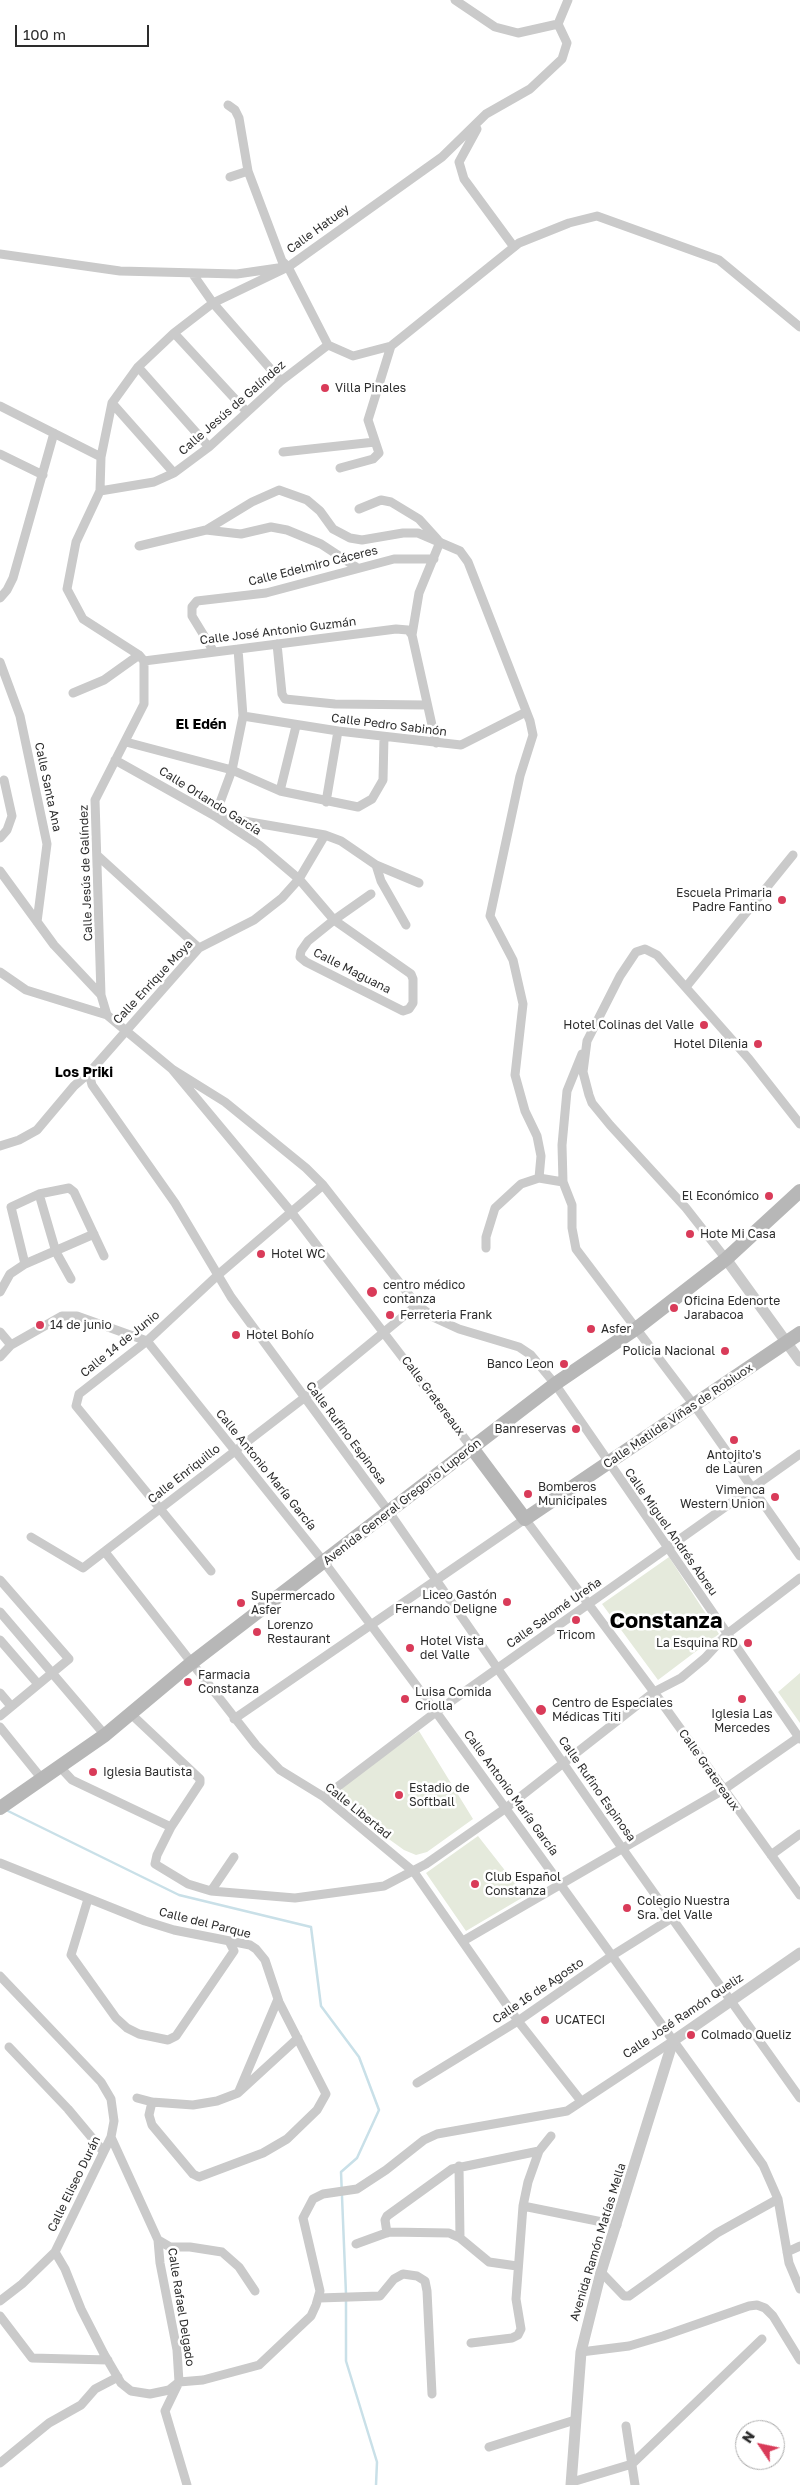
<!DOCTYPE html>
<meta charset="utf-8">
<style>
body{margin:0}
#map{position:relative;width:800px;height:2485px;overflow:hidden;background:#fff;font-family:"Golos Text",sans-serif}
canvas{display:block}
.north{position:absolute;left:735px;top:2420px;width:50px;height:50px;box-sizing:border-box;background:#fff;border:1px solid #ababab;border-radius:50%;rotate:304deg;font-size:14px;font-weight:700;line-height:20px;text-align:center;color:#2d2d2d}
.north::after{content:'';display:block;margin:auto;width:18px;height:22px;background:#d93b59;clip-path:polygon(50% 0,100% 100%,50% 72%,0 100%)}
.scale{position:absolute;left:15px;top:25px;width:134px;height:22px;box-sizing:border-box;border:2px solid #2d2d2d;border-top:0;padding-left:6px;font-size:15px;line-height:18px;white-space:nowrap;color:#2d2d2d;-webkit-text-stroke:4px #fff;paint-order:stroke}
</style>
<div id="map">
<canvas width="800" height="2485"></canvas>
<div class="north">N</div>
<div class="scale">100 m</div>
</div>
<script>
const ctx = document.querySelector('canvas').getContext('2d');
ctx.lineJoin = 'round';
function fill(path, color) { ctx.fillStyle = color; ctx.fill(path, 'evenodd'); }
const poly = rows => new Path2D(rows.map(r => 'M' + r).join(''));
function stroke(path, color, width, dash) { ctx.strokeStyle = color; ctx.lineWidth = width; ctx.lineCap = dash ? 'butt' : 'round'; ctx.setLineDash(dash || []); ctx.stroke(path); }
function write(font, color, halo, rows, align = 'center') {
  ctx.font = font + ' "Golos Text",sans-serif'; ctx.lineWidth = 5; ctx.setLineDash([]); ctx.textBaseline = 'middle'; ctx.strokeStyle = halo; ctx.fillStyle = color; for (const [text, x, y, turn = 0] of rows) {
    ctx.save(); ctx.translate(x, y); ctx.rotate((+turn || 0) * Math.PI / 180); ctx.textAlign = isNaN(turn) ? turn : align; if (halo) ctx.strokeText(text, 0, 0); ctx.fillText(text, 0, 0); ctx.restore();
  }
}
fill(poly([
 [669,1557,719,1634,658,1680,602,1604],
 [800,1673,800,1723,778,1692],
 [419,1731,473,1819,427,1852,416,1855,404,1850,354,1814,343,1800,338,1789],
 [478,1836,525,1896,466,1931,426,1873]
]), '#e5eadc');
stroke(poly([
 [6,1810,179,1895,311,1927,321,2006,359,2057,379,2110,357,2158,341,2172,346,2294],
 [346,2300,346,2361,377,2462,376,2485]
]), '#c9e0e8', 2.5);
stroke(poly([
 [455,0,495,27,518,33,558,24],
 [228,105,235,110,239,118,248,171,282,261,288,267,328,345,353,356,391,346,519,243,569,223,597,216,719,260,800,327],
 [477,129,459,162,464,179,514,247],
 [230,177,248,171],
 [0,254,120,271,237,274,278,268],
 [192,273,213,303,281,381],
 [174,333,247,412],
 [138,367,209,447],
 [112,403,174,473],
 [0,406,101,457],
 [283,452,375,442],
 [0,454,43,475],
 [340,468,373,459,379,453,368,420,391,346],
 [100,491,154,482,174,473,209,447,281,381,328,345],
 [359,509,381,500,391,502,419,519,438,540],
 [206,530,252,502,279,490,307,500,320,511,333,529,350,538,362,540,403,533,418,533,460,551,468,562,530,721,533,735,520,776,490,916,513,960,523,1004,515,1075,525,1111,537,1136,541,1156,539,1178],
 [139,546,206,530,241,534,271,527,287,530,321,544,356,567],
 [0,598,7,590,13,578,54,433],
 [277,644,282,694,285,699,335,704,427,705],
 [238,649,243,716,232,770,215,816,325,835,341,841,376,865,419,883],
 [214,652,192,616,192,607,197,601,266,593,394,559,434,559],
 [144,661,396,629,408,630,412,635],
 [0,662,20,716,47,844,37,922],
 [73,693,104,680,139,655],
 [243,716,338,731,461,745,526,712],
 [126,742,232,770,280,791,358,807,372,799,383,780,384,737],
 [436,743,412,635,419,593,440,542],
 [115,760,215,816,259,845,299,879,334,920,411,974,413,979,413,1003,409,1009,403,1011,306,962,300,957,301,951,308,941,334,920,371,894],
 [280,791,296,726],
 [326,802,338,731],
 [0,838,7,830,12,816,4,780],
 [98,856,199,948],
 [376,865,381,881,406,925],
 [0,871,54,945,101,995],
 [0,972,26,990,107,1015,172,1069,292,1213,472,1448],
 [686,987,793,855],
 [107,1015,101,995,95,800,144,704,144,661,139,655,83,619,67,589,76,542,100,491,101,457,112,403,138,367,174,333,213,303,288,267,442,157,486,114,530,89,562,59,567,43,558,24,568,0],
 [582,1054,567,1091,562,1145,563,1182,572,1205,572,1228,576,1249,694,1405,800,1556],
 [172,1069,225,1102,306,1168,323,1185,417,1305,435,1318,459,1329,519,1347,531,1355,555,1384,800,1739],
 [89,1073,92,1085,175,1203,231,1297,389,1512,622,1848,800,2098],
 [0,1146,19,1140,37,1130,74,1086,89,1073,199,948,254,920,282,898,299,879,325,835],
 [39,1194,56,1252,71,1279],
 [486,1248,486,1237,495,1208,521,1184,539,1178,563,1182],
 [726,1259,686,1208,610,1125,592,1103,589,1095,583,1072,587,1041,620,976,636,952,645,949,657,955,749,1059,800,1124],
 [25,1264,11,1207,39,1194,69,1188,74,1192,104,1256],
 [0,1292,10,1274,25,1264,94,1234],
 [0,1332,11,1345],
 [0,1357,11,1345,62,1316,77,1316,147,1341,324,1562,436,1712,763,2165,778,2199,789,2263,800,2289],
 [31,1537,83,1568,304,1398,417,1305],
 [105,1552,256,1745,280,1770,324,1797,414,1872,518,2021,581,2101],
 [211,1571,76,1406,79,1394,147,1341,219,1274,323,1185],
 [0,1580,69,1659,0,1716],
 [0,1612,105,1735],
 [0,1640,38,1684],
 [0,1693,11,1706],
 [131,1714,200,1779,200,1783,171,1827,157,1855,155,1864,188,1884,211,1891,295,1898,384,1886,426,1864,506,1808,654,1692,681,1678,705,1658,727,1634,800,1578],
 [234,1719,525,1519,654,1692,800,1895],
 [0,1727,42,1779],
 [60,1767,72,1780,171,1827],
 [324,1797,436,1712,800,1454],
 [771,1855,800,1834],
 [0,1863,145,1921,174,1930,250,1945,256,1949,265,1960,279,2002,326,2094,317,2110,287,2139,263,2153,199,2177,193,2174,152,2125,149,2115,152,2102],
 [211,1891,234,1857],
 [88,1899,71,1955,116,2018,127,2028,139,2034,168,2040,176,2036,234,1951,230,1943],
 [463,1941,723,1790,799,1737],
 [0,1976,101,2082,111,2099,114,2121,111,2137,55,2252,22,2284,0,2301],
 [9,2047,68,2109,103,2151],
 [417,2083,518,2021,613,1955,672,1918],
 [239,2091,278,1999],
 [137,2098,152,2102,193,2105,217,2101,238,2093,298,2038],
 [111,2137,158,2240,160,2263,177,2350,179,2382,165,2411,187,2485],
 [459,2166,460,2238],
 [523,2206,617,2225],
 [387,2233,385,2220,387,2216,452,2169,539,2151],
 [158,2240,170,2247,190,2247,222,2252,239,2267,255,2291],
 [356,2244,389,2232,449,2233,460,2238,489,2262,517,2266],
 [55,2252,65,2269,81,2309,104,2354,121,2383,131,2391,150,2394,169,2390,179,2382,203,2380,259,2365,311,2316,316,2305,320,2291,303,2218,313,2199,323,2194,357,2189,386,2170,424,2140,437,2134,567,2111,673,2041],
 [787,2252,800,2246],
 [601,2272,624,2296,629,2296,717,2233,778,2199],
 [319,2298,380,2296,394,2279,403,2274,417,2276,425,2281,427,2291,432,2394],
 [0,2316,32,2358,108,2360],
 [471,2343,512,2338,518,2335,521,2329,516,2299,523,2206,528,2182,539,2151,551,2136],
 [581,2352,629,2346,663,2336,749,2306,757,2305,765,2308,773,2316,800,2360],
 [626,2426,635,2485],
 [489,2447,575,2420],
 [0,2463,49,2423,81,2405,95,2389,118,2377],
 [572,2482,632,2464,762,2339]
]), '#cacaca', 9);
stroke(poly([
 [726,1259,800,1361],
 [571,2485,581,2352,601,2272,673,2041,800,1953]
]), '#cacaca', 11);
stroke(poly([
 [472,1448,525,1519,800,1333],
 [0,1808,105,1735,190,1664,555,1384,637,1328,726,1259,800,1191]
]), '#b7b7b7', 14);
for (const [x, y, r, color] of [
 [325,388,5,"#d93b59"],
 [782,900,5,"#d93b59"],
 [704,1025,5,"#d93b59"],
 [758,1044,5,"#d93b59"],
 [769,1196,5,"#d93b59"],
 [690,1234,5,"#d93b59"],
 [261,1254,5,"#d93b59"],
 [372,1292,6,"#d93b59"],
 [674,1308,5,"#d93b59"],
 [390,1315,5,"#d93b59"],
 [40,1325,5,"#d93b59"],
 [591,1329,5,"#d93b59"],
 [236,1335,5,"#d93b59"],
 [725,1351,5,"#d93b59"],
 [564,1364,5,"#d93b59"],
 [576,1429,5,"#d93b59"],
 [734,1440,5,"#d93b59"],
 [528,1494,5,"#d93b59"],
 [775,1497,5,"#d93b59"],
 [507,1602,5,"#d93b59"],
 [241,1603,5,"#d93b59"],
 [576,1620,5,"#d93b59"],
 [257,1632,5,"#d93b59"],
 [748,1643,5,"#d93b59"],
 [410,1648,5,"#d93b59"],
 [188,1682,5,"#d93b59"],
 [405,1699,5,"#d93b59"],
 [742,1699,5,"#d93b59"],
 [541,1710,6,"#d93b59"],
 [93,1772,5,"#d93b59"],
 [399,1795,5,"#d93b59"],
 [475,1884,5,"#d93b59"],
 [627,1908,5,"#d93b59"],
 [545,2020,5,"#d93b59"],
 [691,2035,5,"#d93b59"]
]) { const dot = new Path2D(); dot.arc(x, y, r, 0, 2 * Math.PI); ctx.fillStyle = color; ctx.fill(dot); stroke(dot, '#fff', 2); }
write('12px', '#2d2d2d', '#fff', [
 ["Calle Hatuey",318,229,-36],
 ["Calle Jesús de Galíndez",232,408,-41],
 ["Calle Edelmiro Cáceres",313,566,-14],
 ["Calle José Antonio Guzmán",278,631,-7],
 ["Calle Pedro Sabinón",389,725,7],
 ["Calle Santa Ana",48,787,78],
 ["Calle Orlando García",210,801,32],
 ["Calle Jesús de Galíndez",86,873,-92],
 ["Calle Maguana",352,971,27],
 ["Calle Enrique Moya",153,982,-47],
 ["Calle 14 de Junio",120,1344,-39],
 ["Calle Gratereaux",433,1396,53],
 ["Calle Matilde Viñas de Robiuox",678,1416,-34],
 ["Calle Rufino Espinosa",346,1433,53],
 ["Calle Antonio María García",266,1470,51],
 ["Calle Enriquillo",184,1474,-38],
 ["Avenida General Gregorio Luperón",402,1502,-38],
 ["Calle Miguel Andrés Abreu",671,1532,55],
 ["Calle Salomé Ureña",554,1613,-35],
 ["Calle Gratereaux",709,1770,55],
 ["Calle Rufino Espinosa",597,1789,55],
 ["Calle Antonio María García",511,1793,54],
 ["Calle Libertad",358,1811,39],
 ["Calle del Parque",205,1923,14],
 ["Calle 16 de Agosto",538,1991,-34],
 ["Calle José Ramón Queliz",683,2016,-34],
 ["Calle Eliseo Durán",74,2184,-64],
 ["Avenida Ramón Matías Mella",598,2242,-73],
 ["Calle Rafael Delgado",181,2307,81]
]);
write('12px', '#2d2d2d', '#fff', [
 ["Villa Pinales",335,388],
 ["Escuela Primaria",772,893,"right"],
 ["Padre Fantino",772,907,"right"],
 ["Hotel Colinas del Valle",694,1025,"right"],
 ["Hotel Dilenia",748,1044,"right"],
 ["El Económico",759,1196,"right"],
 ["Hote Mi Casa",700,1234],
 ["Hotel WC",271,1254],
 ["centro médico",383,1285],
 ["contanza",383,1299],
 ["Oficina Edenorte",684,1301],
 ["Jarabacoa",684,1315],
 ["Ferreteria Frank",400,1315],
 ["14 de junio",50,1325],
 ["Asfer",601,1329],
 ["Hotel Bohío",246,1335],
 ["Policia Nacional",715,1351,"right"],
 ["Banco Leon",554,1364,"right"],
 ["Banreservas",566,1429,"right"],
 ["Antojito's",734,1455,"center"],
 ["de Lauren",734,1469,"center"],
 ["Bomberos",538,1487],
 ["Municipales",538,1501],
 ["Vimenca",765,1490,"right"],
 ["Western Union",765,1504,"right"],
 ["Liceo Gastón",497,1595,"right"],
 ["Fernando Deligne",497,1609,"right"],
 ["Supermercado",251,1596],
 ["Asfer",251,1610],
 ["Lorenzo",267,1625],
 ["Restaurant",267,1639],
 ["Tricom",576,1635,"center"],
 ["Hotel Vista",420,1641],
 ["del Valle",420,1655],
 ["La Esquina RD",738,1643,"right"],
 ["Farmacia",198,1675],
 ["Constanza",198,1689],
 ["Luisa Comida",415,1692],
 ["Criolla",415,1706],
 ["Centro de Especiales",552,1703],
 ["Médicas Titi",552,1717],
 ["Iglesia Las",742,1714,"center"],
 ["Mercedes",742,1728,"center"],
 ["Iglesia Bautista",103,1772],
 ["Estadio de",409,1788],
 ["Softball",409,1802],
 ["Club Español",485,1877],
 ["Constanza",485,1891],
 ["Colegio Nuestra",637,1901],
 ["Sra. del Valle",637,1915],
 ["UCATECI",555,2020],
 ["Colmado Queliz",701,2035]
], 'left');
write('bold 14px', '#000', '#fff', [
 ["El Edén",201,725],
 ["Los Priki",84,1073]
]);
write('bold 22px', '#000', '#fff', [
 ["Constanza",666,1621]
]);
</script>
